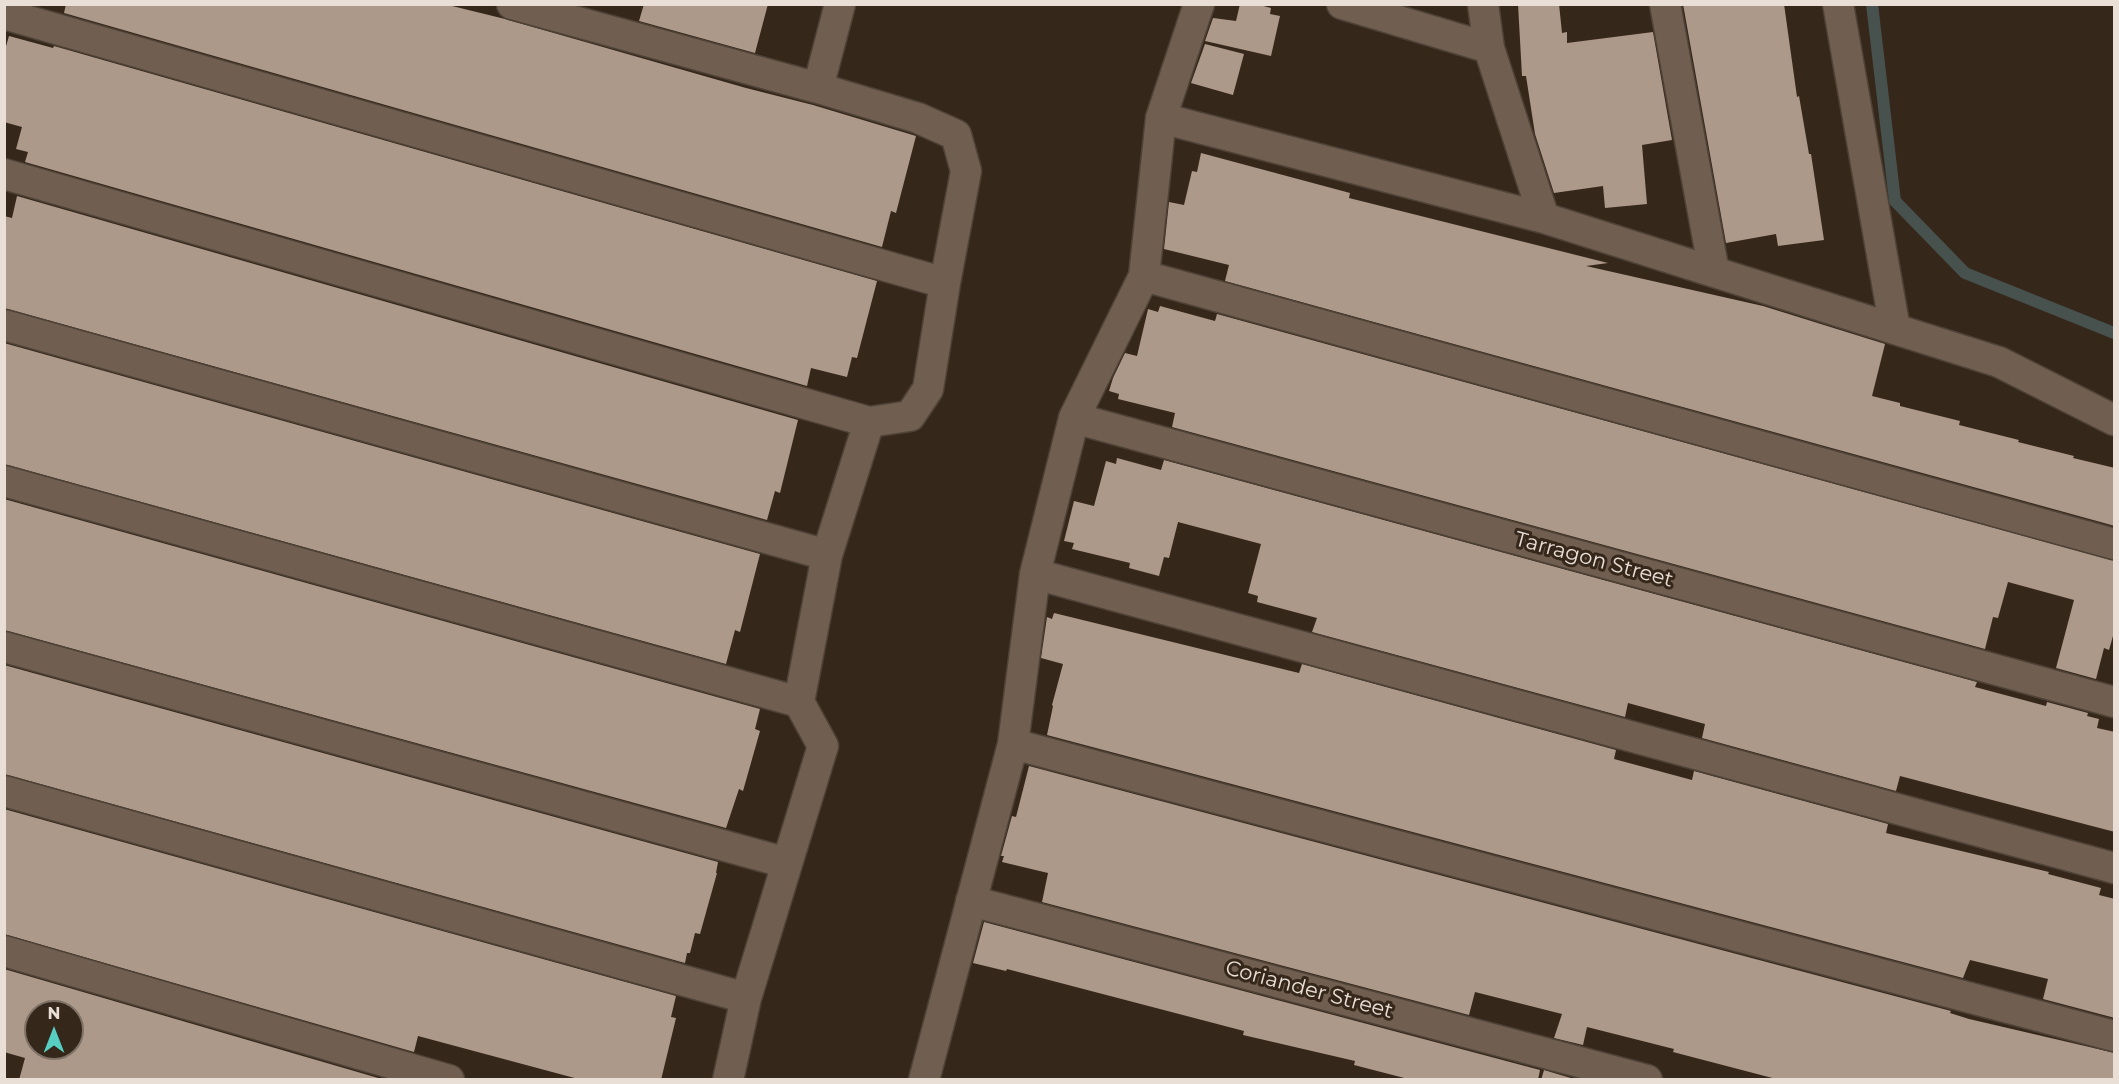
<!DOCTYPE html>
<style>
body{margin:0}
#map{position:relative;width:2119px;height:1084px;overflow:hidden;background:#36271b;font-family:Montserrat,sans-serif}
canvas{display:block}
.frame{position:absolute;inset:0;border:6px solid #e9dfd7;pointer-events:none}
.north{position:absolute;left:24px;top:1000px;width:60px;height:60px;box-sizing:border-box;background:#36271b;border:2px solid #7e7166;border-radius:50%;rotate:0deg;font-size:16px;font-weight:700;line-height:24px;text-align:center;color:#e9dfd7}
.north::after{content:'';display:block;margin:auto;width:21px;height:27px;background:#57cec2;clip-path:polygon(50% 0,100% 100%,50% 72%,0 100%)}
</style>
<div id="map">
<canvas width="2119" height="1084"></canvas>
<div class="frame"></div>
<div class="north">N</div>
</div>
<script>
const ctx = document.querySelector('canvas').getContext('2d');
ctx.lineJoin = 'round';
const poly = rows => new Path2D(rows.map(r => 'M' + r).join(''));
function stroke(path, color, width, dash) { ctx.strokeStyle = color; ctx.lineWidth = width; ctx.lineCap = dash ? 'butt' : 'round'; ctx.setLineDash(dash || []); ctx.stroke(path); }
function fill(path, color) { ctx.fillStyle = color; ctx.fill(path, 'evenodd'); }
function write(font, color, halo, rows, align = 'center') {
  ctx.font = font + ' Montserrat,sans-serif'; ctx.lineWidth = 6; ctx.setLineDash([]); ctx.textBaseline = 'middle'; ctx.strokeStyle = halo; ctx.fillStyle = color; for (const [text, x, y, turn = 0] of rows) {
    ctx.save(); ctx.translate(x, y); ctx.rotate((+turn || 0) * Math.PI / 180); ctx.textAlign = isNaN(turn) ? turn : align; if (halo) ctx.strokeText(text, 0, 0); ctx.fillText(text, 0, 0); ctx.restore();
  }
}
stroke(poly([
 [1872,4,1895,201,1965,273,2114,333]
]), '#47514d', 12);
fill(poly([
 [66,4,444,4,505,19,746,88,813,105,916,136,896,213,891,211,882,247,64,13],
 [644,4,768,4,755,53,639,21],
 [1240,4,1256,4,1271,8,1270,14,1280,16,1271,56,1205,41,1213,18,1236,21],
 [1518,4,1559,4,1562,33,1567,32,1567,43,1653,32,1672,140,1642,145,1647,204,1605,208,1603,186,1554,193,1535,134,1526,76,1522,76],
 [1683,4,1784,4,1797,97,1799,96,1809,154,1811,154,1824,240,1778,246,1776,234,1726,243],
 [9,36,53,48,54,46,877,281,857,358,852,357,847,377,811,368,807,386,25,162,28,152,16,149,22,127,4,122,4,53],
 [1205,44,1244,54,1233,95,1191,83],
 [1201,153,1350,193,1349,198,1361,201,1608,263,1586,266,1763,306,1885,344,1872,396,1900,403,1900,406,1960,421,1959,425,2019,440,2018,442,2074,456,2073,458,2115,468,2115,526,1225,281,1229,265,1164,249,1169,202,1184,205,1192,171,1197,172],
 [17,196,798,420,780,493,775,491,767,520,4,308,4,216,12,218],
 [1160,306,1215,321,1217,314,2115,561,2115,629,2109,650,2104,648,2096,679,2056,668,2074,600,2008,582,1998,618,1993,617,1985,649,1172,427,1175,413,1118,399,1119,394,1109,391,1113,378,1125,353,1137,356,1148,309,1158,312],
 [4,343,760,554,740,632,735,630,726,664,4,464],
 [1117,458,1161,470,1164,460,1977,682,1975,687,2046,706,2047,702,2088,713,2087,716,2099,719,2097,728,2115,732,2115,832,1900,776,1896,791,1702,738,1705,724,1628,703,1625,717,1312,632,1317,618,1257,602,1258,596,1248,593,1261,544,1178,522,1169,558,1164,557,1159,576,1129,568,1130,563,1072,549,1074,543,1064,541,1074,501,1094,506,1106,461,1116,464],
 [4,499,760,709,755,729,760,731,743,791,739,789,726,828,4,630],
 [1054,613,1299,673,1302,664,1616,750,1614,759,1692,780,1694,771,1888,824,1886,833,2049,872,2048,874,2101,888,2099,895,2115,899,2115,1018,2043,999,2048,979,1970,960,1963,978,1047,735,1053,706,1052,705,1063,664,1041,658,1047,617,1052,619],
 [4,665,718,862,716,873,717,873,700,934,695,933,690,953,687,953,685,963,4,774],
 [1029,766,1951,1011,1950,1013,1969,1019,2115,1053,2115,1080,1780,1080,1673,1052,1674,1049,1587,1027,1583,1045,1554,1038,1562,1014,1475,992,1469,1015,1042,902,1048,873,1002,862,1004,856,1001,856,1012,816,1016,817],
 [4,809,676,996,671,1017,676,1018,661,1080,582,1080,418,1036,414,1052,4,934],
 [984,922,1540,1070,1538,1080,1412,1080,1354,1065,1355,1061,1243,1035,1244,1031,1007,969,1006,971,973,963],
 [4,969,385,1080,19,1080,25,1058,4,1052],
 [36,1012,72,1012,72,1048,36,1048],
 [1544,1070,1574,1079,1574,1080,1541,1080]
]), '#ad998a');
const street = poly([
 [512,4,818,88,840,4],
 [1342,4,1489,48],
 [1483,4,1489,48,1544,218],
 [1665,4,1714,272],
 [1838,4,1895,329],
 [4,14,945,283],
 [1161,118,1544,218,1714,272,1999,362,2114,420],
 [4,174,869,422],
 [1144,276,2114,544],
 [4,325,827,555],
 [1074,418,2114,702],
 [4,481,799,702],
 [1035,574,2114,868],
 [4,647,787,863],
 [1013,744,2114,1036],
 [4,791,746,998],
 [971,901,1647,1080],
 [4,951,449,1080],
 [728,1080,746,998,823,746,799,702,827,555,869,422,910,416,928,389,945,283,966,171,956,135,918,118,818,88],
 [924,1080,1013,744,1035,574,1074,418,1144,276,1161,118,1199,4]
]);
stroke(street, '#4e4237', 33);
stroke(street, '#705e50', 30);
write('21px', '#e9dfd7', '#36271b', [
 ["Tarragon Street",1594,560,15],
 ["Coriander Street",1309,990,15]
]);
</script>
